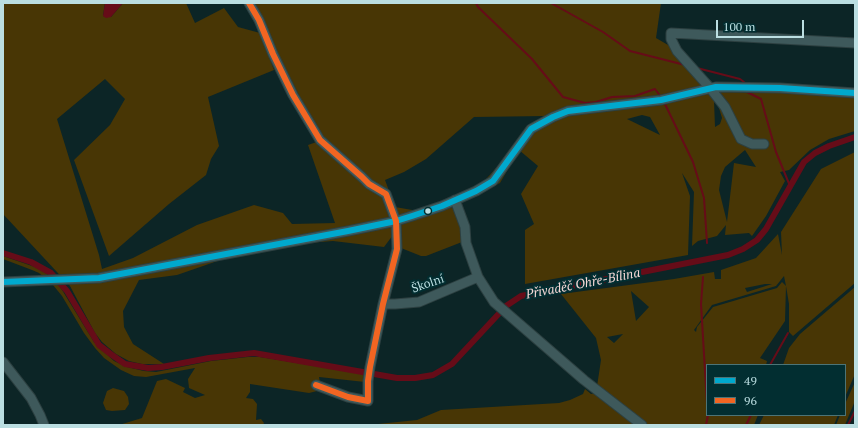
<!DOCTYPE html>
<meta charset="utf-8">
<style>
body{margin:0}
#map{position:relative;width:858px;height:428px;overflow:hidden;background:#0c2526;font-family:"PT Serif",serif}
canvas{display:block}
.frame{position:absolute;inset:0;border:4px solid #bbdee1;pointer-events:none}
.legend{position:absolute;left:706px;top:364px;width:140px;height:52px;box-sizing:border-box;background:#022e31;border:1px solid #4c7477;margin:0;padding:5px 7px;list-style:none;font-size:12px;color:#bbdee1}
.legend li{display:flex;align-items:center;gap:8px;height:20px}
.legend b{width:20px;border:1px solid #4c7477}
.scale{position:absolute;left:716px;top:20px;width:88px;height:18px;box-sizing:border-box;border:2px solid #bbdee1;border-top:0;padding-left:5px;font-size:12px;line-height:14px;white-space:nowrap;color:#bbdee1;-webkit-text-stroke:3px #022e31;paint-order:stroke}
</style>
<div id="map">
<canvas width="858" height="428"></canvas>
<div class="frame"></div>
<ul class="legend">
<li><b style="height:5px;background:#00a9ce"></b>49</li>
<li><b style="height:5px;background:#f26522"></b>96</li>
</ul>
<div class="scale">100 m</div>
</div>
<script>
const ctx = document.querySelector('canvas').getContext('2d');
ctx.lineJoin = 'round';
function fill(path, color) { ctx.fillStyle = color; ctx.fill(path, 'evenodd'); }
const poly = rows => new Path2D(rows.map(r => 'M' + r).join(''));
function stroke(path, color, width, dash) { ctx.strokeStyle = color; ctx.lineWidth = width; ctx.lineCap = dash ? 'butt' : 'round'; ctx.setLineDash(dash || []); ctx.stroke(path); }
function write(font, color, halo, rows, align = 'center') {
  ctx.font = font + ' "PT Serif",serif'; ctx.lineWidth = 4; ctx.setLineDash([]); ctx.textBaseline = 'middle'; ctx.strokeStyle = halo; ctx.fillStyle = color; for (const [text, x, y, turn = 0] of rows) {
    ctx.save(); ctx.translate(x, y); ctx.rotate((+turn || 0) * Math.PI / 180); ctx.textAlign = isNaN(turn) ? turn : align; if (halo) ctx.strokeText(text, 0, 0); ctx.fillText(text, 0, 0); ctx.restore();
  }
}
fill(poly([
 [3,3,105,3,103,16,111,17,123,3,186,3,195,23,224,8,238,27,260,33,274,70,208,97,219,146,211,159,206,175,169,204,109,256,74,160,110,125,125,99,105,79,57,119,99,255,102,269,133,258,197,225,254,205,283,213,292,224,335,223,308,145,322,140,252,3,661,3,656,38,680,52,713,86,855,88,855,131,829,139,810,150,789,170,780,172,785,181,766,216,752,236,749,233,725,235,726,225,717,236,698,241,692,246,694,192,682,173,690,196,688,255,525,284,525,230,534,224,521,194,538,166,519,150,500,183,459,204,435,213,451,207,453,209,456,216,457,216,462,227,462,242,426,256,421,256,401,248,399,227,384,247,333,241,295,244,284,238,177,275,139,280,123,311,124,327,133,344,164,364,142,364,129,361,116,354,102,342,95,333,70,286,3,214],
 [714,101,717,101,722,118,720,124,715,127],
 [642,115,650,117,660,135,627,119],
 [546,116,514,148,479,187,418,211,395,207,385,180,404,172,426,159,474,117],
 [745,150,756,167,734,163,727,222,719,190,721,176,725,167],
 [855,152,855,283,793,336,789,332,789,304,786,286,785,321,760,358,767,361,766,365,707,365,707,415,758,415,754,425,378,425,378,424,417,420,441,410,559,403,570,400,583,394,585,389,591,394,596,393,601,360,596,338,561,294,674,279,714,272,715,279,721,279,721,270,756,258,778,234,782,255,781,232,821,169],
 [784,276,786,286,782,282,777,288,713,307,697,327,696,332,694,330,712,305,776,286],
 [765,284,772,284,747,292,745,288],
 [631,291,649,307,636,321],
 [623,334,614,343,607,337],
 [3,256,38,268,51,277,45,278,39,273,32,270,3,259],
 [53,285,59,285,94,342,114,361,127,367,144,371,156,372,211,361,248,357,260,357,365,374,365,382,319,377,320,383,317,391,309,393,250,384,250,392,246,398,253,399,257,404,256,420,261,419,264,423,263,425,119,425,142,418,157,381,166,379,185,388,183,392,195,398,205,395,189,388,188,379,195,368,146,377,134,376,121,370,104,358,95,348,84,333,62,296],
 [855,287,855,374,845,397,845,365,783,365,789,348,800,334],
 [855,382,855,401,847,420,845,425,836,425,840,415,845,415,845,404],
 [113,388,124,391,128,397,129,404,125,410,112,411,106,410,103,403,107,391],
 [764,415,838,415,834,425,759,425]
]), '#483605');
fill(poly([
 [105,3,123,3,111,17,106,18,103,16]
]), '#660c18');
stroke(poly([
 [476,3,478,7,532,59,563,97,585,103,596,102,612,97,635,96,655,89,661,97],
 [551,3,603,32,630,51,685,65],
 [697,68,740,79,744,82,744,84],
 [747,92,761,99,776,152,790,186],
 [664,102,693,162,704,198,707,243],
 [703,277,701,304,707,404],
 [770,365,788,333],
 [706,425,708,415],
 [746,425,751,415],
 [848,425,855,411]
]), '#660c18', 2);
stroke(poly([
 [3,253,31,262,51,273,67,291,99,345,112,355,125,364,148,368,162,367,209,358,254,353,397,378,415,378,433,375,452,364,506,306,521,296,728,255,743,249,757,240,766,229,804,162,815,153,829,146,855,137]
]), '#660c18', 6);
const minor = poly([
 [249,3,259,20,273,54,293,95,320,140,362,177,369,184,386,194,396,221,397,249,383,304,370,367,368,381,368,401,348,397,316,385],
 [764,144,752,144,741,139,725,107,710,88,677,51,671,39,671,33,855,43],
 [455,200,465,227,466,243,478,277,494,302,584,380,642,425],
 [3,282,99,278,348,231,396,221,412,216,442,206,476,191,493,181,531,129,553,117,568,111,661,100,716,87,780,88,855,93],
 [383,304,395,304,419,302,478,277],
 [3,362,31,398,40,415,44,425]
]);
stroke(minor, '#2d4041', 11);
stroke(minor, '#3e595b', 9);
stroke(poly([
 [3,282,99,278,348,231,396,221,412,216,442,206,476,191,493,181,531,129,553,117,568,111,661,100,716,87,780,88,855,93]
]), '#00a9ce', 6);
stroke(poly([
 [249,3,259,20,273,54,293,95,320,140,362,177,369,184,386,194,396,221,397,249,383,304,370,367,368,381,368,401,348,397,316,385]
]), '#f26522', 6);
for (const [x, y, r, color] of [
 [428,211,3.5,"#bbdee1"]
]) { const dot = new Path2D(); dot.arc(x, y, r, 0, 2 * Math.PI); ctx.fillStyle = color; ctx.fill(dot); stroke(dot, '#022e31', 1.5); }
write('12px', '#bbdee1', '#022e31', [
 ["Školní",428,284,-19]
]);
write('italic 13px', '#f5d8d6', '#022e31', [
 ["Přivaděč Ohře-Bílina",583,284,-11]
]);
</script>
